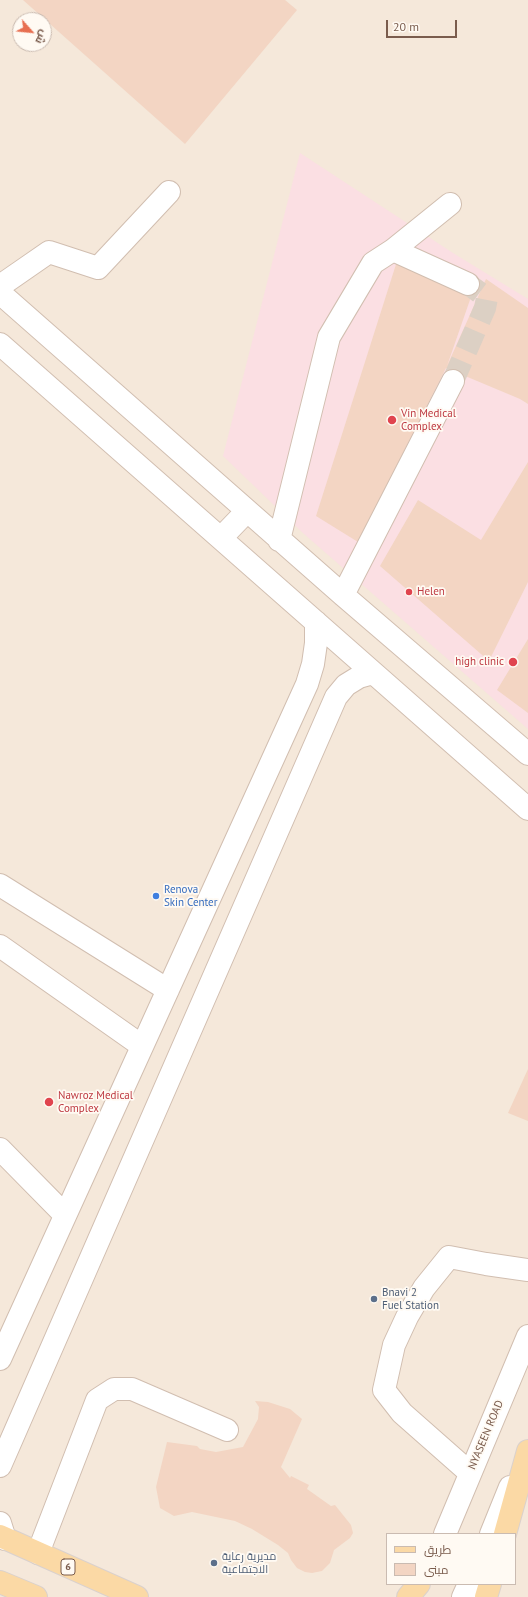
<!DOCTYPE html>
<meta charset="utf-8">
<style>
body{margin:0}
#map{position:relative;width:528px;height:1597px;overflow:hidden;background:#fdf6ec;font-family:"PT Sans",Cairo,sans-serif}
canvas{display:block}
.legend{position:absolute;left:386px;top:1533px;width:130px;height:52px;box-sizing:border-box;background:#fffaf3;border:1px solid #cabbb1;margin:0;padding:5px 7px;list-style:none;font-size:12px;color:#7a5c4d}
.legend li{display:flex;align-items:center;gap:8px;height:20px}
.legend b{width:20px;border:1px solid #cabbb1}
.north{position:absolute;left:12px;top:12px;width:40px;height:40px;box-sizing:border-box;background:#fffaf3;border:1px solid #cabbb1;border-radius:50%;rotate:117deg;font-size:11px;font-weight:700;line-height:16px;text-align:center;color:#7a5c4d}
.north::after{content:'';display:block;margin:auto;width:14px;height:18px;background:#e76f51;clip-path:polygon(50% 0,100% 100%,50% 72%,0 100%)}
.scale{position:absolute;left:386px;top:20px;width:71px;height:18px;box-sizing:border-box;border:2px solid #7a5c4d;border-top:0;padding-left:5px;font-size:12px;line-height:14px;white-space:nowrap;color:#7a5c4d;-webkit-text-stroke:3px #fffaf3;paint-order:stroke}
</style>
<div id="map">
<canvas width="528" height="1597"></canvas>
<ul class="legend">
<li><b style="height:5px;background:#fbd9a5"></b>طريق</li>
<li><b style="height:11px;background:#f3d5c3"></b>مبنى</li>
</ul>
<div class="north">ش</div>
<div class="scale">20 m</div>
</div>
<script>
const ctx = document.querySelector('canvas').getContext('2d');
ctx.lineJoin = 'round';
function fill(path, color) { ctx.fillStyle = color; ctx.fill(path, 'evenodd'); }
const poly = rows => new Path2D(rows.map(r => 'M' + r).join(''));
function stroke(path, color, width, dash) { ctx.strokeStyle = color; ctx.lineWidth = width; ctx.lineCap = dash ? 'butt' : 'round'; ctx.setLineDash(dash || []); ctx.stroke(path); }
function write(font, color, halo, rows, align = 'center') {
  ctx.font = font + ' "PT Sans",Cairo,sans-serif'; ctx.lineWidth = 3.5; ctx.setLineDash([]); ctx.textBaseline = 'middle'; ctx.strokeStyle = halo; ctx.fillStyle = color; for (const [text, x, y, turn = 0] of rows) {
    ctx.save(); ctx.translate(x, y); ctx.rotate((+turn || 0) * Math.PI / 180); ctx.textAlign = isNaN(turn) ? turn : align; if (halo) ctx.strokeText(text, 0, 0); ctx.fillText(text, 0, 0); ctx.restore();
  }
}
fill(poly([
 [0,0,528,0,528,1597,0,1597],
 [20,20,44,20,44,44,20,44],
 [387,1534,515,1534,515,1584,387,1584]
]), '#f5e8da');
fill(poly([
 [300,153,453,253,528,299,528,729,304,534,223,456]
]), '#fbdfe3');
fill(poly([
 [23,0,285,0,297,10,185,144],
 [398,258,472,294,447,366,486,279,528,308,528,404,520,399,446,368,358,542,316,516],
 [528,462,528,582,489,661,380,566,418,500,481,540],
 [528,639,528,713,497,690],
 [528,1069,528,1121,508,1113],
 [255,1401,268,1402,290,1409,302,1419,281,1467,290,1478,291,1476,309,1485,307,1489,331,1506,335,1505,351,1525,353,1533,350,1538,334,1550,330,1563,322,1571,312,1573,305,1572,297,1568,291,1560,288,1553,278,1545,252,1529,235,1521,192,1512,174,1516,160,1508,156,1487,167,1442,197,1446,200,1449,216,1452,243,1447,258,1419,259,1407]
]), '#f3d5c3');
stroke(poly([
 [453,381,485,308,487,298,468,284]
]), '#dcd0c4', 22, [22, 11]);
const minor = poly([
 [393,250,468,284],
 [0,286,49,252,98,268,169,192],
 [0,293,343,595,528,754],
 [0,344,528,809],
 [221,538,247,511],
 [279,540,329,337,373,263,393,250,450,204],
 [343,595,453,381],
 [0,885,168,990],
 [0,946,142,1046],
 [0,1149,65,1215],
 [0,1359,307,684,313,664,316,643,316,622],
 [0,1466,336,697,346,685,359,677,373,673],
 [470,1473,402,1413,384,1390,394,1345,407,1317,424,1288,449,1257,486,1264,528,1270],
 [0,1523,5,1539],
 [445,1534,528,1336],
 [491,1534,510,1487],
 [38,1553,97,1400,114,1389,132,1389,227,1430],
 [463,1597,469,1584]
]);
const major = poly([
 [505,1534,528,1451],
 [0,1536,137,1597],
 [0,1582,36,1597],
 [408,1597,419,1584],
 [486,1597,490,1584]
]);
stroke(minor, '#d1beb0', 24);
stroke(major, '#dad1cd', 24);
stroke(minor, '#fff', 22);
stroke(major, '#fbd9a5', 22);
for (const [x, y, r, color] of [
 [392,420,5,"#e0444e"],
 [409,592,4,"#e0444e"],
 [513,662,5,"#e0444e"],
 [156,896,4,"#3f7fe0"],
 [49,1102,5,"#e0444e"],
 [374,1299,4,"#5c6f8a"],
 [214,1563,4,"#5c6f8a"]
]) { const dot = new Path2D(); dot.arc(x, y, r, 0, 2 * Math.PI); ctx.fillStyle = color; ctx.fill(dot); stroke(dot, '#fffaf3', 1.5); }
for (const [x, y, w] of [
 [68,1567,14]
]) { const box = new Path2D(); box.roundRect(x - w / 2, y - 8, w, 16, 3); ctx.fillStyle = '#fffaf3'; ctx.fill(box); stroke(box, '#7a5c4d', 1); }
write('bold 10px', '#7a5c4d', null, [
 ["6",68,1567]
]);
write('11px', '#be3a42', '#fffaf3', [
 ["Vin Medical",401,414],
 ["Complex",401,427],
 ["Helen",417,592],
 ["high clinic",504,662,"right"],
 ["Nawroz Medical",58,1096],
 ["Complex",58,1109]
], 'left');
write('11px', '#366cbe', '#fffaf3', [
 ["Renova",164,890],
 ["Skin Center",164,903]
], 'left');
write('11px', '#4e5e75', '#fffaf3', [
 ["Bnavi 2",382,1293],
 ["Fuel Station",382,1306],
 ["مديرية رعاية",222,1557],
 ["الاجتماعية",222,1570]
], 'left');
write('11px', '#7a5c4d', '#fffaf3', [
 ["NYASEEN ROAD",486,1435,-67]
]);
</script>
